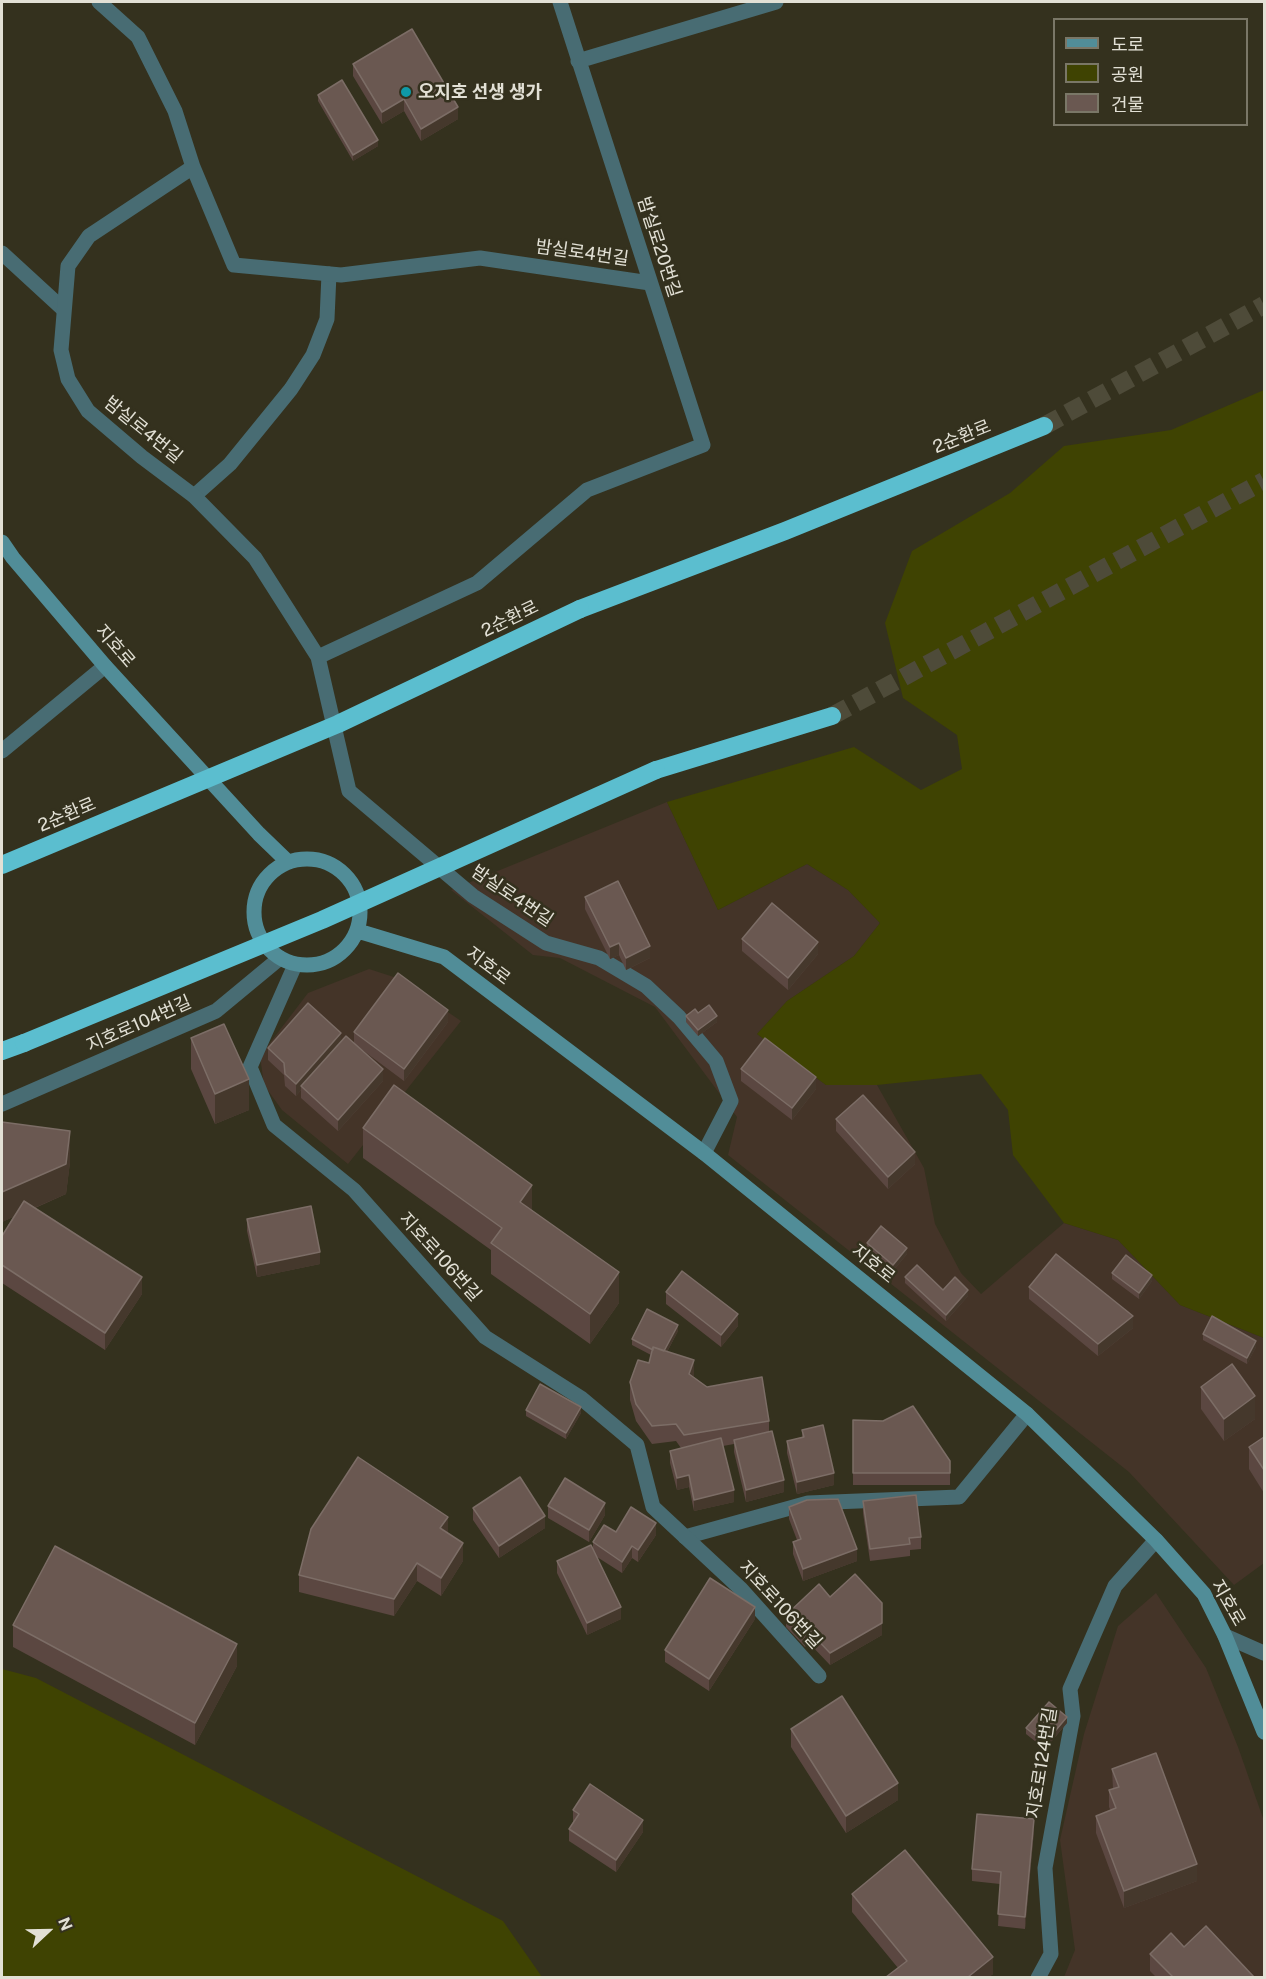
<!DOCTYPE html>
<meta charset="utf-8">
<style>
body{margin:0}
#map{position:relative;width:1266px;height:1979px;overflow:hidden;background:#34311e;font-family:"Public Sans","Noto Sans KR",sans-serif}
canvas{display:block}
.frame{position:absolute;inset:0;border:3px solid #e2e0d5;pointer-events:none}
.legend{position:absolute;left:1053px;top:18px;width:195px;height:108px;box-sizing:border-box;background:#34311e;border:2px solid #7a7767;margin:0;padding:8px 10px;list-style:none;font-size:18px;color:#e2e0d5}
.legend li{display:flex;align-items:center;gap:12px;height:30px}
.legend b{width:30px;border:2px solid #7a7767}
.north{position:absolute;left:18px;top:1901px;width:60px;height:60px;-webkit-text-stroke:4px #34311e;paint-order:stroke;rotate:68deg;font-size:16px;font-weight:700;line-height:24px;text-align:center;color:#e2e0d5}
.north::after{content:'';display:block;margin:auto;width:21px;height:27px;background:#e2e0d5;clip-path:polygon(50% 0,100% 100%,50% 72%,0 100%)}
</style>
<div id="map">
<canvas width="1266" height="1979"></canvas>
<div class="frame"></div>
<ul class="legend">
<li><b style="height:8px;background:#518d98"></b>도로</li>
<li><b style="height:16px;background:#3f4302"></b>공원</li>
<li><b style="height:16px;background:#6a5851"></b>건물</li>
</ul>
<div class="north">N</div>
</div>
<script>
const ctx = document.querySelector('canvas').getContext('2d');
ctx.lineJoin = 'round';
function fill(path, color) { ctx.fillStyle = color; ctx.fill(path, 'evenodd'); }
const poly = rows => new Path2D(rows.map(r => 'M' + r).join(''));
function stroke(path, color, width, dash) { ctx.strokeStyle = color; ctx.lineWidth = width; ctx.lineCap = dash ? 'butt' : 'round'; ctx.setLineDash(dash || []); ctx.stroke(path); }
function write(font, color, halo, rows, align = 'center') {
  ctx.font = font + ' "Public Sans","Noto Sans KR",sans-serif'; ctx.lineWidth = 5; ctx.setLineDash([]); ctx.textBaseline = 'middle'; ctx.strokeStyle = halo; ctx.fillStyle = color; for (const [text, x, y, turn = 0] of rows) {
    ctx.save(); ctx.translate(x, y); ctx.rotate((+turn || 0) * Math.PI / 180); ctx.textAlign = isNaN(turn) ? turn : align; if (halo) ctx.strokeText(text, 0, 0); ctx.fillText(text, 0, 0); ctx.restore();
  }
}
fill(poly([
 [667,802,718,910,807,864,848,890,880,923,854,956,787,1001,757,1034,826,1085,877,1085,924,1168,935,1224,961,1273,981,1294,1064,1223,1118,1240,1180,1305,1264,1338,1264,1563,1234,1585,1129,1472,728,1155,737,1117,655,1007,560,958,533,955,451,890],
 [369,969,400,979,461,1021,348,1164,282,1110,264,1085,260,1056,308,993],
 [1156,1593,1206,1668,1238,1747,1264,1821,1264,1977,1064,1977,1075,1950,1060,1840,1084,1734,1118,1626]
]), '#443428');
fill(poly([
 [1264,390,1264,1338,1180,1305,1118,1240,1064,1223,1013,1155,1008,1110,981,1074,877,1085,826,1085,757,1034,787,1001,854,956,880,923,848,890,807,864,718,910,667,802,854,747,921,790,962,769,957,735,903,698,885,623,912,551,1010,493,1064,446,1171,430],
 [2,1669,36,1678,503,1921,542,1977,2,1977]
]), '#3f4302');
stroke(poly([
 [1044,426,1264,305],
 [832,716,1264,481]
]), '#4e4b39', 18, [18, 9]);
stroke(poly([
 [2,253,63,309],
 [194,496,230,464,291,389,313,355,327,319,329,274],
 [685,1537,808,1503,959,1497,1027,1414]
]), '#486c73', 15);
stroke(poly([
 [99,2,138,37,175,111,193,167,234,265,341,275,480,258,650,283],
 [578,61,776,2],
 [193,167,89,236,68,266,61,350,68,379,88,411,142,457,194,496,255,558,318,657,349,791,473,896,546,943,599,958,646,986,679,1017,716,1061,731,1101,704,1153],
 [318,657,477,583,587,490,703,445,560,2],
 [2,751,105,666],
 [295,965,250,1067,274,1125,354,1190,485,1337,581,1398,637,1445,653,1507,741,1589,819,1676],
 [2,1104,216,1011,280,958],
 [1225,1636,1264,1653],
 [1038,1978,1051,1954,1045,1868,1073,1716,1070,1689,1115,1586,1156,1540]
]), '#486c73', 15);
stroke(poly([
 [2,542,13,558,105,666,259,834,288,862],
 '254 912a53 53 0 1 1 106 0a53 53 0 1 1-106 0Z',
 [358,931,444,957,704,1153,1027,1414,1156,1540,1204,1594,1225,1636,1264,1732]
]), '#518d98', 15);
stroke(poly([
 [580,609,785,531,1044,426],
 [656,770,832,716],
 [2,1051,24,1043]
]), '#5bbecf', 18);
stroke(poly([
 [2,865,338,724,580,609],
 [24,1043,322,920,656,770]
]), '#5bbecf', 18);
fill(poly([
 [353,64,458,119,421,141,404,111,382,124,353,76],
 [318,95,378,146,353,161,318,101],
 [585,897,650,958,626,970,619,955,610,959,585,909],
 [742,939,818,954,788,990,742,951],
 [686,1016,717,1022,698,1036,686,1022],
 [448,1022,404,1081,357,1046,383,1081,338,1131,301,1098,301,1090,296,1096,285,1086,284,1075,268,1060,268,1048,341,1041,354,1043,354,1032],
 [191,1038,249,1110,215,1124,191,1069],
 [741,1069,816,1089,792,1120,741,1081],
 [836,1119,915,1164,888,1189,836,1131],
 [2,1122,70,1162,66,1194,35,1208,142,1294,105,1350,2,1283,2,1236,13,1217,2,1222],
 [363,1128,532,1210,619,1303,590,1344,491,1274,491,1250,363,1158],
 [247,1219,320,1264,257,1277,247,1231],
 [867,1243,907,1254,893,1271,867,1249],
 [1112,1273,1152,1281,1139,1299,1112,1279],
 [905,1277,943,1290,968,1296,946,1321,905,1283],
 [1029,1287,1133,1328,1098,1356,1029,1299],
 [666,1292,738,1326,721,1347,666,1304],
 [678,1331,667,1352,694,1377,707,1387,769,1421,769,1431,784,1492,746,1502,734,1452,734,1444,723,1446,734,1502,694,1511,689,1487,677,1490,670,1463,670,1451,681,1448,676,1441,652,1444,636,1421,630,1400,630,1382,649,1363,651,1355,632,1345,632,1339],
 [1203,1334,1256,1347,1247,1364,1203,1340],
 [1201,1387,1255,1419,1224,1441,1201,1409],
 [526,1410,581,1413,566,1439,526,1416],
 [853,1420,950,1461,950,1485,853,1485],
 [802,1430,834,1485,797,1494,787,1453,787,1441,802,1437],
 [1264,1437,1264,1493,1249,1469,1249,1447],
 [863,1501,921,1537,921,1549,910,1550,910,1556,870,1561,863,1513],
 [548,1506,605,1515,589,1542,548,1518],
 [789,1507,857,1561,803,1581,793,1554,793,1542,797,1540,789,1519],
 [473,1508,545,1528,499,1558,473,1520],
 [616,1532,656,1535,638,1562,632,1558,622,1573,597,1557,621,1619,587,1635,557,1573,557,1561,593,1548,593,1542],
 [448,1533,463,1561,441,1596,417,1581,394,1616,299,1592,299,1575],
 [830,1597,882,1635,830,1665,809,1643,805,1647,786,1627,786,1615],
 [755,1619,709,1691,665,1662,665,1650],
 [13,1625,237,1666,195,1745,13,1647],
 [1067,1723,1045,1749,1026,1734,1026,1728],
 [791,1729,898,1800,846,1833,791,1747],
 [1112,1769,1197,1881,1124,1908,1096,1833,1096,1816,1111,1811,1109,1807,1109,1790,1113,1789],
 [573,1810,643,1832,616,1872,569,1841,569,1829,573,1822],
 [1034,1831,1025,1929,998,1926,1000,1884,972,1881,972,1869],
 [852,1894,993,1974,989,1977,886,1977,898,1968,852,1912],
 [1184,1947,1254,1977,1156,1977,1150,1971,1150,1954]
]), '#5b4741');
fill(poly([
 [404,99,404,111,382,124,382,112],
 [458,107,458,119,421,141,421,129],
 [378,140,378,146,353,161,353,155],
 [818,942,818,954,788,990,788,978],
 [619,943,619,955,610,959,610,947],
 [650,946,650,958,626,970,626,958],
 [448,1010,448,1022,404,1081,404,1069],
 [717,1016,717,1022,698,1036,698,1030],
 [341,1033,341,1045,301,1086,301,1090,296,1096,296,1084],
 [383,1069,383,1081,338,1131,338,1120],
 [816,1077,816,1089,792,1120,792,1108],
 [249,1079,249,1110,215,1124,215,1094],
 [70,1131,70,1162,66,1194,2,1222,2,1192],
 [915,1152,915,1164,888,1189,888,1177],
 [532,1185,532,1215,520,1202],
 [907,1248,907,1254,893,1271,893,1265],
 [320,1252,320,1264,257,1277,257,1265],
 [619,1272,619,1303,590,1344,590,1314],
 [1152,1275,1152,1281,1139,1299,1139,1293],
 [142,1277,142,1294,105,1350,105,1333],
 [968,1290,968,1296,946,1321,946,1315],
 [738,1314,738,1326,721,1347,721,1335],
 [1133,1316,1133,1328,1098,1356,1098,1344],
 [678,1325,678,1331,662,1361,662,1355],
 [1256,1341,1256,1347,1247,1364,1247,1358],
 [694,1360,694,1377,689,1374],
 [1255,1396,1255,1419,1224,1441,1224,1419],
 [581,1407,581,1413,566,1439,566,1433],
 [834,1473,834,1485,797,1494,797,1482],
 [689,1475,689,1487,677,1490,677,1478],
 [784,1480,784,1492,746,1502,746,1490],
 [734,1490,734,1502,694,1511,694,1500],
 [605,1503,605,1515,589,1542,589,1530],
 [545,1516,545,1528,499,1558,499,1546],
 [448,1517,448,1534,440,1528],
 [656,1523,656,1535,638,1562,638,1550],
 [463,1543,463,1561,441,1596,441,1578],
 [632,1546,632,1558,622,1573,622,1562],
 [857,1549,857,1561,803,1581,803,1569],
 [417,1563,417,1581,394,1616,394,1599],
 [882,1603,882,1635,830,1665,830,1653],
 [621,1607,621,1619,587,1635,587,1623],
 [755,1607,755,1619,709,1691,709,1679],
 [809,1631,809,1643,805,1647,805,1635],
 [237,1644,237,1666,195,1745,195,1723],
 [1067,1717,1067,1723,1045,1749,1045,1743],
 [898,1783,898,1800,846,1833,846,1816],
 [1034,1819,1034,1831,1025,1929,1025,1917],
 [643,1820,643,1832,616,1872,616,1860],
 [1197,1864,1197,1881,1124,1908,1124,1891],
 [993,1957,993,1974,989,1977,968,1977]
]), '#45382c');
const building = poly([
 [412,29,458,107,421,129,404,99,382,112,353,64,412,29],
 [342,80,378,140,353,155,318,95,342,80],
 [618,881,650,946,626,958,619,943,610,947,585,897,618,881],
 [772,903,818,942,788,978,742,939,772,903],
 [398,973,448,1010,404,1069,354,1032,398,973],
 [308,1003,341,1033,296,1084,285,1074,284,1063,268,1048,308,1003],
 [709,1005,717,1016,698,1030,686,1016,695,1009,698,1013,709,1005],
 [224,1024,249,1079,215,1094,191,1038,224,1024],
 [346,1036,383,1069,338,1120,301,1086,346,1036],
 [765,1038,816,1077,792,1108,741,1069,765,1038],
 [394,1085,532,1185,520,1202,619,1272,590,1314,491,1243,502,1228,363,1128,394,1085],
 [863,1095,915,1152,888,1177,836,1119,863,1095],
 [2,1122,70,1131,66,1164,2,1192,2,1122],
 [24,1201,142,1277,105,1333,2,1265,2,1236,24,1201],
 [311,1206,320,1252,257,1265,247,1219,311,1206],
 [881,1226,907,1248,893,1265,867,1243,881,1226],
 [1056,1254,1133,1316,1098,1344,1029,1287,1056,1254],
 [1126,1255,1152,1275,1139,1293,1112,1273,1126,1255],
 [917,1265,943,1290,955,1277,968,1290,946,1315,905,1277,917,1265],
 [682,1271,738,1314,721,1335,666,1292,682,1271],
 [647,1309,678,1325,664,1351,653,1347,653,1350,632,1339,647,1309],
 [1212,1316,1256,1341,1247,1358,1203,1334,1212,1316],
 [653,1347,694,1360,689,1374,707,1387,762,1377,769,1421,684,1435,676,1424,652,1426,636,1404,630,1382,638,1360,649,1363,653,1347],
 [1232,1364,1255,1396,1224,1419,1201,1387,1232,1364],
 [540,1384,581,1407,566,1433,526,1410,540,1384],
 [913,1406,950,1461,950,1473,853,1473,853,1420,883,1421,913,1406],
 [823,1425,834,1473,797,1482,787,1441,804,1437,802,1430,823,1425],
 [772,1431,784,1480,746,1490,734,1440,772,1431],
 [1264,1437,1264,1470,1249,1447,1264,1437],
 [721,1438,734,1490,694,1500,689,1475,677,1478,670,1451,721,1438],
 [358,1457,448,1517,440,1528,463,1543,441,1578,417,1563,394,1599,299,1575,311,1529,358,1457],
 [520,1477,545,1516,499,1546,473,1508,520,1477],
 [565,1478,605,1503,589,1530,548,1506,565,1478],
 [916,1495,921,1537,909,1538,910,1544,870,1549,863,1501,916,1495],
 [838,1499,857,1549,803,1569,793,1542,801,1539,789,1507,807,1500,838,1499],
 [631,1507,656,1523,638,1550,632,1546,622,1562,593,1542,604,1525,616,1532,631,1507],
 [591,1545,621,1607,587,1623,557,1561,591,1545],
 [55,1546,237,1644,195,1723,13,1625,55,1546],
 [855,1574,882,1603,882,1623,830,1653,809,1631,805,1635,786,1615,819,1584,830,1597,855,1574],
 [710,1578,755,1607,709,1679,665,1650,710,1578],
 [842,1696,898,1783,846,1816,791,1729,842,1696],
 [1049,1702,1067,1717,1045,1743,1026,1728,1049,1702],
 [1156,1753,1197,1864,1124,1891,1096,1816,1116,1808,1109,1790,1119,1787,1112,1769,1156,1753],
 [590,1784,643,1820,616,1860,569,1829,579,1814,573,1810,590,1784],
 [977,1814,1034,1819,1025,1917,998,1914,1001,1872,972,1869,977,1814],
 [905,1850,993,1957,968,1977,886,1977,907,1961,852,1894,905,1850],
 [1206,1926,1254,1977,1173,1977,1150,1954,1171,1933,1184,1947,1206,1926]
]);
fill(building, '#6a5851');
stroke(building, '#7c6d66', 1.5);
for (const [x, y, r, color] of [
 [406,92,6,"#0f9aa8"]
]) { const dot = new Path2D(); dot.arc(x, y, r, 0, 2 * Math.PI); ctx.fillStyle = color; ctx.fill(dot); stroke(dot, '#34311e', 2); }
write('bold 18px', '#e2e0d5', '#34311e', [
 ["오지호 선생 생가",418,92]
], 'left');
write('18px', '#e2e0d5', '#34311e', [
 ["밤실로20번길",659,247,72],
 ["밤실로4번길",582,253,8],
 ["밤실로4번길",143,430,39],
 ["2순환로",962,437,-22],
 ["2순환로",510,619,-26],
 ["지호로",115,646,49],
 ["2순환로",67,815,-23],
 ["밤실로4번길",512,896,34],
 ["지호로",488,966,37],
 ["지호로104번길",139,1024,-24],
 ["지호로106번길",440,1257,48],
 ["지호로",873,1264,39],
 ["지호로",1228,1603,60],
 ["지호로106번길",780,1605,47],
 ["지호로124번길",1042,1763,-81]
]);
</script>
